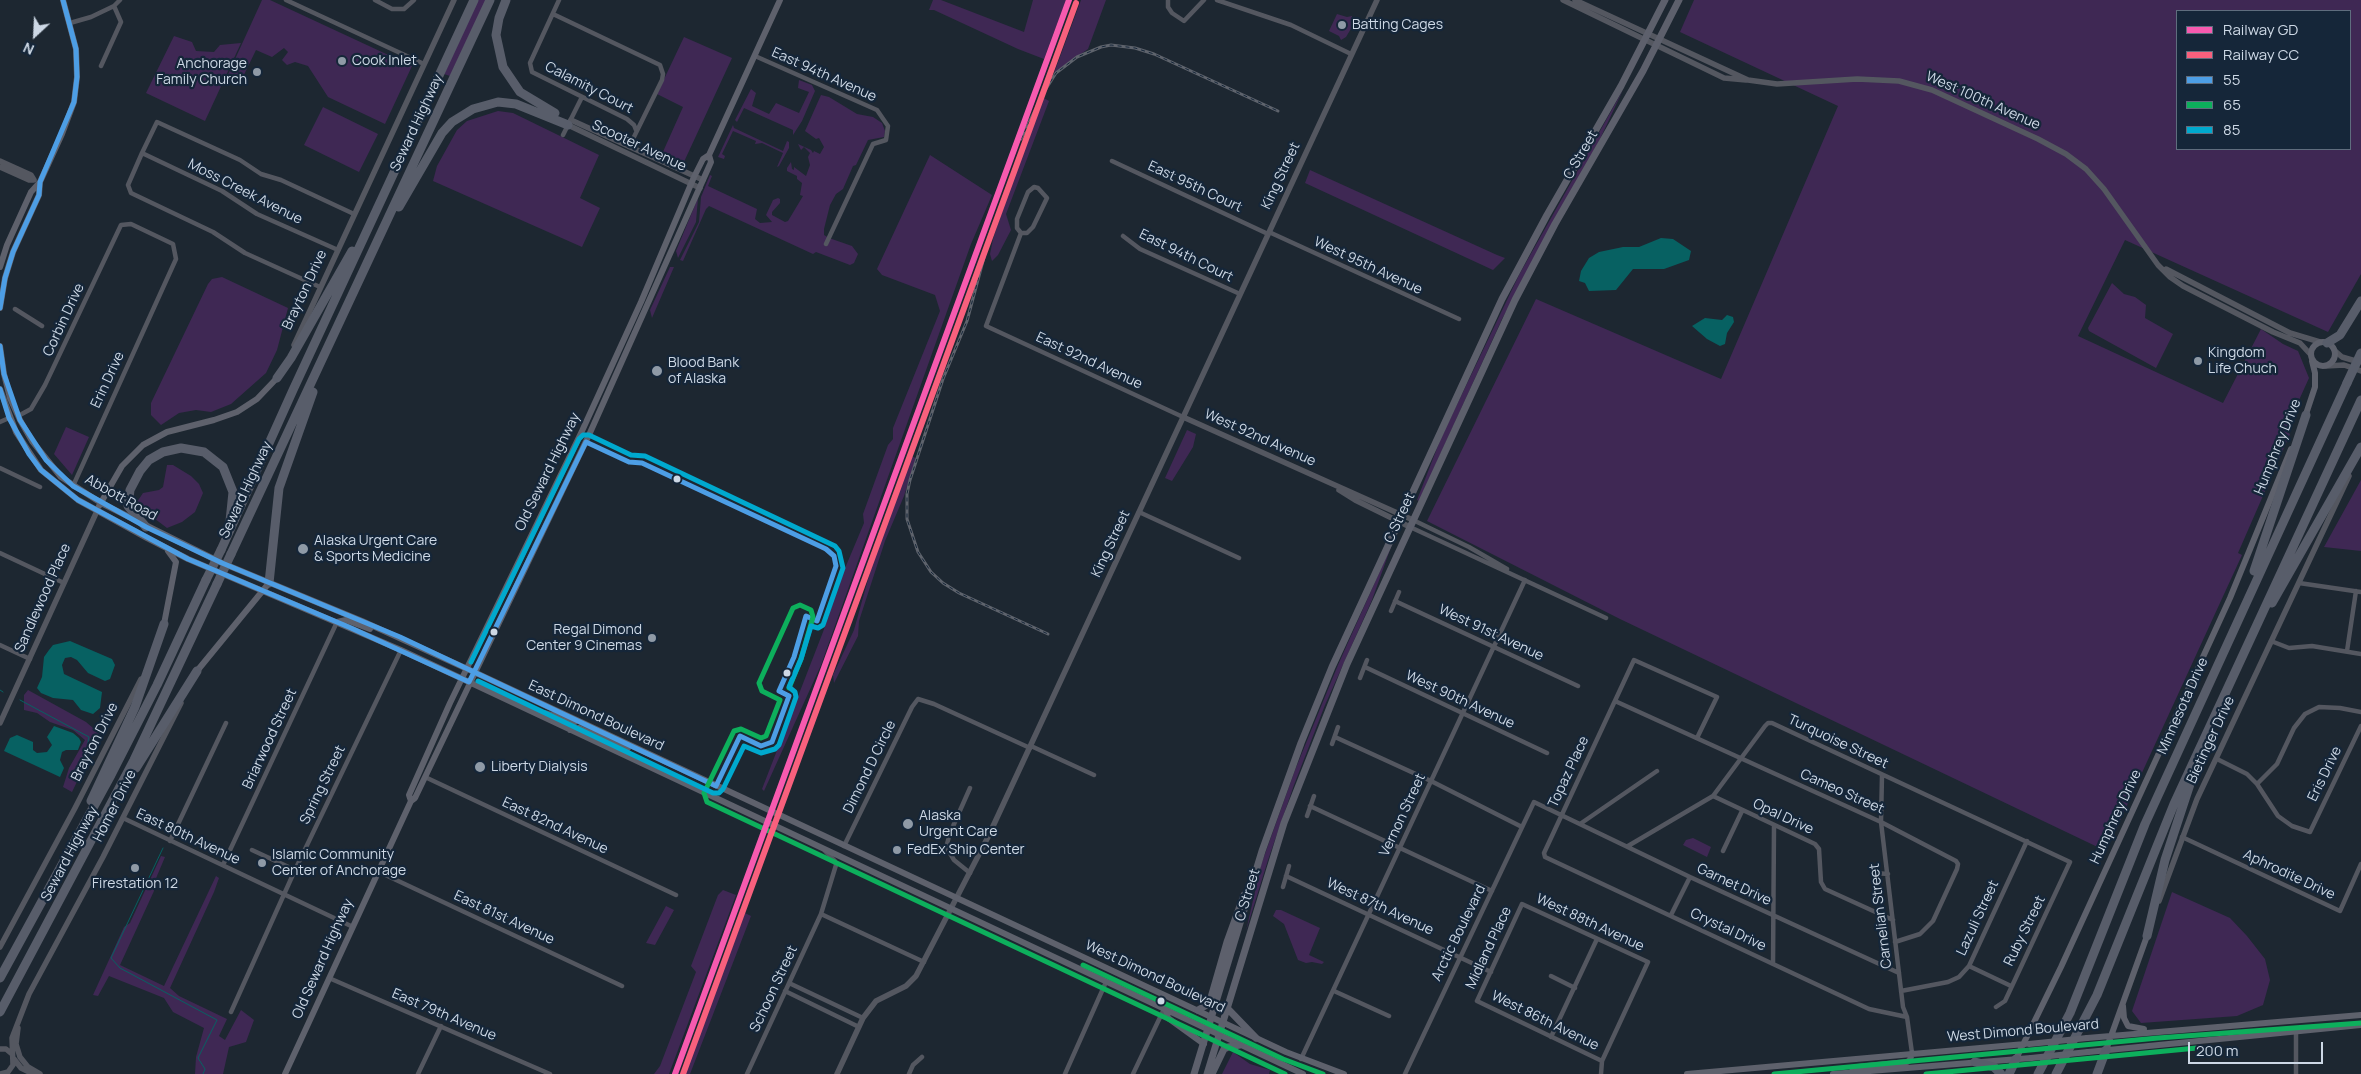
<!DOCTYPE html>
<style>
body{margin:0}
#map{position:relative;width:2361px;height:1074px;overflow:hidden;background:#1d2731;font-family:Manrope,sans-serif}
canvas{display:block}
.legend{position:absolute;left:2176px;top:10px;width:175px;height:140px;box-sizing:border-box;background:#152639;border:1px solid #5f6d7e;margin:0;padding:6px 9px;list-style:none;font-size:15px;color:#cdd8e5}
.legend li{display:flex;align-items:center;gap:10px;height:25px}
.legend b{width:25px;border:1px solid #5f6d7e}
.north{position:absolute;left:10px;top:10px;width:50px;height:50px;-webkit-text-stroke:4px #152639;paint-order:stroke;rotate:205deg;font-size:14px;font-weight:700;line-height:20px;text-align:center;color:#cdd8e5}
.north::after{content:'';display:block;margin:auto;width:18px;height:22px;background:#cdd8e5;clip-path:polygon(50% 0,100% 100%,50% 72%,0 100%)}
.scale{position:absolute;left:2188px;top:1042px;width:135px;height:22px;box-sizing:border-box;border:2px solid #cdd8e5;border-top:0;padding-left:6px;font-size:15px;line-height:18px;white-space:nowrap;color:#cdd8e5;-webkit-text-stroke:4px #152639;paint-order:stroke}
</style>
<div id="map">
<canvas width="2361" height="1074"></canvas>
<ul class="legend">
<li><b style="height:6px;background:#f75aaf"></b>Railway GD</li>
<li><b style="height:6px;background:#f8607d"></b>Railway CC</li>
<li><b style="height:6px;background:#4d9ee5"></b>55</li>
<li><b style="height:6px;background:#0daf5c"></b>65</li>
<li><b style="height:6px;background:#00a9ce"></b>85</li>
</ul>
<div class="north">N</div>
<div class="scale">200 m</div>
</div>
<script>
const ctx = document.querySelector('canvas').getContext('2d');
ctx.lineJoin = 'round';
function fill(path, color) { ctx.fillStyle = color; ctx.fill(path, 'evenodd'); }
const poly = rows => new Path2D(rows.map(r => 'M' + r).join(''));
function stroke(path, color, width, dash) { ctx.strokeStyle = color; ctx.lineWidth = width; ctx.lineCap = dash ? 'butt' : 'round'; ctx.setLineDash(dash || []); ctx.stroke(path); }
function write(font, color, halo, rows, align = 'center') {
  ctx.font = font + ' Manrope,sans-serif'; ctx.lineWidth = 4.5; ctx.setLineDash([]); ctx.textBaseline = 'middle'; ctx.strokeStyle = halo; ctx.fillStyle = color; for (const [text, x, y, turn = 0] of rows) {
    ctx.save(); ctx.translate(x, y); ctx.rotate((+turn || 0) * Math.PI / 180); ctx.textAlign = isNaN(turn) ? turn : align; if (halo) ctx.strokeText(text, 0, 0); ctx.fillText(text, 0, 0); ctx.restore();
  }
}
fill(poly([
 [262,0,270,0,412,66,385,124,328,97,308,66,295,62,287,65,282,60,288,52,284,48,272,57,256,50,239,85,226,79],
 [478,0,486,0,450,76,444,74],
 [933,0,941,0,1024,32,1033,0,1066,0,1044,59,1018,49,934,10,929,10],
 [1081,0,1106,0,1088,49,1054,73],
 [1694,0,2361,0,2361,274,2328,332,2125,240,2078,336,2223,403,2261,329,2283,344,2298,351,2309,378,2285,431,2290,434,2238,553,2242,555,2106,851,1620,619,1427,521,1536,299,1721,379,1838,106,1680,32],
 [2177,11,2350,11,2350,149,2177,149],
 [1337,14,1347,17,1352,16,1352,27,1346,37,1341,40,1339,36,1329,31],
 [174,36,192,42,196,51,214,52,220,45,241,43,205,121,146,93],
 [684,37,732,58,683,164,662,154,683,107,657,94],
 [799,80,812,85,815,91,802,121,793,135,793,130,744,108,737,122,735,120,751,89,756,93,752,106,769,114,776,103,799,113,809,92,798,88],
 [1623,90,1600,139,1502,319,1419,501,1417,500,1441,438,1519,275],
 [821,95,829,97,857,114,873,117,882,123,885,131,884,137,868,140,856,165,853,166,843,189,836,194,830,205,824,229,824,235,829,238,852,246,858,254,854,263,850,265,816,252,813,254,709,206,706,209,683,261,680,260,699,222,701,197,710,175,712,176,708,186,757,209,755,219,760,223,772,222,766,215,773,200,778,198,780,199,780,203,772,212,772,215,785,222,788,221,803,196,800,195,802,183,797,179,797,176,787,171,787,168,791,162,792,169,794,170,794,167,806,176,810,165,808,157,810,153,804,147,801,150,798,144,811,150,813,153,814,151,820,154,824,147,819,138,816,139,805,131],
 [1042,97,1049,101,1006,214,1011,230,998,255,992,261,990,254,993,239,1033,117],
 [323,107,378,134,359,172,304,145],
 [498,111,513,113,599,155,580,198,600,208,582,247,433,181,437,166,457,130,467,121],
 [733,125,734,128,783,151,787,141,789,142,789,148,779,166,777,167,783,153,762,143,755,144,756,141,733,131,722,154,725,156,724,159,718,157],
 [930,155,992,195,971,244,821,665,764,791,762,789,823,632,843,573,864,523,863,514,888,445,893,439,893,428,940,311,935,295,882,275,877,269],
 [1310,170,1497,255,1505,258,1493,270,1305,183],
 [698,198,696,222,678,258,676,251],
 [670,267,674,267,652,318,650,310],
 [222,277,288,308,277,350,266,373,231,404,211,412,196,410,179,413,161,425,151,415,151,403,208,284,212,279],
 [2112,283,2124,294,2135,297,2146,305,2145,318,2173,334,2156,368,2089,331,2088,328],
 [66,427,89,437,72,475,54,454],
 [1187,430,1196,434,1193,447,1172,481,1165,478],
 [910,456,916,458,904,496,885,541,859,621,858,636,834,683,833,675,854,630,877,547,899,492],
 [167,465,173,465,191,476,199,484,203,493,195,512,182,522,167,528,138,506,137,502,143,493,159,490,163,487],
 [2361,480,2361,551,2324,547],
 [1392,544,1372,600,1325,705,1294,785,1268,860,1246,931,1261,865,1295,770,1338,665],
 [28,690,86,722,100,734,72,792,63,787,69,768,85,740,73,730,50,722,37,713,24,710,24,695],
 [1693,838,1711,847,1707,857,1683,845,1686,840],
 [161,856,165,857,154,883,154,891,120,965,164,986,216,876,219,878,214,892,170,988,179,996,227,1019,219,1036,225,1040,241,1010,254,1020,246,1042,229,1047,223,1074,195,1074,196,1057,204,1028,173,1012,164,998,109,976,98,996,93,995,124,927,130,923],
 [723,890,736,895,669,1074,654,1074,660,1066,696,972,691,966,718,895],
 [2172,892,2230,918,2247,936,2265,959,2270,980,2263,1005,2237,1016,2141,1023,2132,1011],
 [666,906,674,910,655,945,646,943],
 [1276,910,1281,910,1320,928,1309,955,1324,962,1322,964,1312,962,1306,963,1298,960,1284,924,1273,916],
 [745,913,751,916,690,1074,685,1074],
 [1233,1052,1250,1064,1270,1070,1269,1074,1222,1074]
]), '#3f2854');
fill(poly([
 [1661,238,1673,239,1691,251,1689,260,1664,269,1633,269,1616,290,1589,291,1585,283,1579,281,1581,271,1589,258,1599,252,1623,247,1639,247],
 [1727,315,1733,317,1734,322,1727,333,1725,344,1720,346,1707,339,1692,326,1705,318,1722,320],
 [70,641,112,659,115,665,110,679,105,681,88,673,77,660,71,657,65,658,62,665,64,674,102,692,100,708,93,714,81,710,73,700,53,698,41,693,37,688,42,677,44,657,49,650,53,645],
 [54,726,73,733,79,738,81,742,78,750,66,750,62,752,60,760,64,768,60,777,4,751,10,738,17,735,33,742,33,750,37,753,47,752,52,745,47,737]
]), '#076162');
stroke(poly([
 [0,690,3,692],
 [20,700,89,737,84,766],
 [163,848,111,958,120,968,217,1020,198,1058,205,1069,203,1074]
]), '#076162', 1);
stroke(poly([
 [286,0,424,64],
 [375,0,392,9,404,9,414,0],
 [559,0,530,63,532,72,627,119,634,125,636,130],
 [1168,0,1168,7,1172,13,1184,21,1204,0],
 [1217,0,1291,25,1351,54],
 [553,14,660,65,663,74,662,80,629,147],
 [70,23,91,17,114,6,120,0],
 [755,56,877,110,888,126,886,140,873,144,826,244],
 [101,66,121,22,114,6],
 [563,135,582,97],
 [142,153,222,191,257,214,338,250],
 [1112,161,1268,234],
 [1269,232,1459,319],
 [1021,233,1017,228,1017,219,1028,192,1034,187,1038,188,1047,198,1033,227,1027,233,1021,233,986,326,1183,417],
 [1123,236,1140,249,1240,294],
 [320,287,245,253,213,232,131,193,128,185,142,153,157,122,240,160,261,174,281,180,354,214],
 [15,309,42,326],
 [18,416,31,409,45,385,121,225,131,224,173,244,176,259,73,486],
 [0,422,9,418],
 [0,468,40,487],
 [1139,512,1239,558],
 [1413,520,1469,547,1507,569],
 [1410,527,1606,618],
 [0,553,64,583],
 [2299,583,2361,592],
 [1395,601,1578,686],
 [1391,611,1399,592],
 [2271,641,2289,648,2312,646,2361,654],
 [0,645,30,659],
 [2347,651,2356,591],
 [1365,667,1547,753],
 [1360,678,1367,660],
 [1615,701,1881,822,1956,861,1958,864,1957,869,1933,921,1920,934,1895,942],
 [1335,737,1431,781,1522,827],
 [1697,738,1717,697,1634,660,1544,853,1545,857,1869,1009,1907,1017],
 [1332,744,1338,727],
 [1031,746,1094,775],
 [2217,759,2247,774,2257,784,2278,816,2292,826,2310,832,2361,726],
 [1882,775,1881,822,1903,1007,1907,1017,1912,1053],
 [425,777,676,895],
 [2257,784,2277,764,2294,728,2305,714,2319,707,2340,708,2361,712],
 [1713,796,1815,844,1819,849,1821,882,1825,889,1893,920],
 [1310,806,1492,891],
 [1307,816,1314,796],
 [123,818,351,926],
 [1580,824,1657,771],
 [2182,837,2340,911,2361,864],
 [170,841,226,723],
 [844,846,912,707,918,699,934,704,1030,748],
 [1628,846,1713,796,1765,726,1768,723,1772,723,2070,862,2005,1001,1996,1007],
 [252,850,295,870],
 [1723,851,1742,811],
 [223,865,337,622],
 [377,871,622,986],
 [970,873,954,860,948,850,947,844,950,833,970,788],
 [1875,873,1888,874],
 [1286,876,1491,972],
 [1283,887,1289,866],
 [821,914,924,962],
 [1671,915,1690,877],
 [1773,964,1774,825],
 [1969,966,2011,986],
 [1551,976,1575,988],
 [329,978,550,1074],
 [789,983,863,1018],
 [785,991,859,1027],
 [1334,991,1389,1016],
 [1901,991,1948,982,1959,977,1969,966,2027,841],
 [231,1012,295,870,401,650],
 [2296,1031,2296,1074],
 [1551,1037,1597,939],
 [1301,1059,1525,580],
 [418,1074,441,1026],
 [747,1074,821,914,836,865,835,861,825,851],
 [909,1074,913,1065,922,1057],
 [1065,1074,1106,982],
 [1133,1074,1164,1009],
 [1405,1074,1534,802,1690,877,1899,973],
 [1601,1074,1602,1061,1648,962,1522,904,1477,1001,1602,1061]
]), '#545760', 4.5);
stroke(poly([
 [1563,0,1724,78,1746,80],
 [1575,0,1748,80,1777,84,1857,79,1899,81,1932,90,2038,139,2066,154,2086,169,2104,189,2158,265,2170,277,2183,286,2273,332,2300,343,2311,355],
 [571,120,703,180],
 [568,125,700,188],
 [0,161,31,175,34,180,29,180,0,167],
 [2166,269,2290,333,2320,342],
 [294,345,454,0],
 [2334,350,2342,357,2359,362],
 [2326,366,2344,365,2361,371],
 [1183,417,1413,520],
 [1339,490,1355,500,1410,527],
 [0,723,97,511],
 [2159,901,2197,799,2349,476],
 [0,947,75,808,141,679],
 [18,1028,16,1044,20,1057,28,1067,40,1074],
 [0,1049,6,1049,12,1054],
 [14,1059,21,1068,33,1074],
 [0,1074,8,1072,13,1065,12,1038,29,994,103,857,181,703],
 [837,1074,863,1018,876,1001,906,986,916,976,988,837,1377,0]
]), '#545760', 5.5);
stroke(poly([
 [0,267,7,245,31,192,40,182,62,134,74,102,77,77,76,49,63,0],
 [0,308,5,278,13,252,39,195,40,182],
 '2311 354a12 12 0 1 1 24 0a12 12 0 1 1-24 0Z',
 [0,346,4,374,10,398,20,420,32,441,61,477,101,503,222,563,362,621,474,672,1286,1052,1344,1074],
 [0,389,16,432,41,470,78,500,147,538,188,559,401,650,1303,1074],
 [2305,417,2315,387,2315,373,2312,361],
 [99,506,122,466,143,445,167,432,214,420,237,412,257,399,277,378],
 [337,622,346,620,370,629],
 [164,624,176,562,168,551],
 [197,671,269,583],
 [544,713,575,722],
 [570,730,579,728,612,743,628,748],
 [411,801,409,795,450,703,582,431,641,302,694,177,703,159,709,155,780,0],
 [2123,1006,2124,1018,2128,1026,2144,1029],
 [1166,1010,1168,1018,1204,1044],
 [2087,1038,2361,1015],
 [2106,1050,2147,936],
 [2088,1052,2361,1025],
 [2016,1059,2061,967,2230,598,2291,449],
 [1851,1072,1857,1067,1907,1062,1910,1060,1912,1053],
 [285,1074,411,801,415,798,589,435,707,171,711,162,709,155],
 [1687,1074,2025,1044],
 [1833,1074,2031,1058]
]), '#5e616c', 6);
stroke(poly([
 [1228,1009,1256,1038],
 [1198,1010,1207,1005,1210,1001,1227,942,1244,895],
 [1194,1074,1262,851,1301,743,1332,667,1502,299,1547,215,1621,86,1665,0],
 [1207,1074,1284,823,1347,664,1515,300,1555,224,1643,71,1679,0],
 [1212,1074,1224,1049,1228,1047,1240,1045]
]), '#5d606c', 7);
stroke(poly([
 [506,0,499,18,496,35,503,67,520,92,555,113],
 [399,207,442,133,452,122,473,109,498,102,516,104,568,125],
 [2327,343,2340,335,2361,301],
 [277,378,291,358,352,251],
 [146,527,128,506,130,490,140,471,149,460,163,452,181,448,204,452,223,467,233,492,230,521],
 [221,550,293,390,474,0],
 [231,554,490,0],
 [2254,571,2306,415],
 [269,583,279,488,313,392],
 [2272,603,2361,447],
 [136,768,197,671],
 [91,801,135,707,164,624],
 [2147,936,2165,860,2191,781],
 [0,978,111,775,157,685,206,580],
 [0,1012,134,760,217,584],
 [1975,1062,1994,1067,2001,1074],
 [2009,1074,2016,1059],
 [2038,1074,2070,1013,2145,824,2347,383],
 [2056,1074,2097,995,2174,804,2361,400],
 [2097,1074,2106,1050]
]), '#585d6a', 9);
const rail = poly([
 [1021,139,1044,92,1056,73,1077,57,1101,47,1111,45,1135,48,1154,54,1278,111],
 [991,231,967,321,943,379,910,480,907,494,907,519,918,552,931,572,943,583,959,593,1048,634]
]);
stroke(rail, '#5e636c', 3);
stroke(rail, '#152639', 1, [4]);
stroke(poly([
 [2029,1044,2087,1038],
 [2031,1058,2088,1052]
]), '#5e616c', 6);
stroke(poly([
 [2347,383,2361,353],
 [206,580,221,550],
 [217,584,231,554]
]), '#585d6a', 9);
stroke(poly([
 [0,308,5,278,13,252,39,195,40,182,74,102,77,77,76,49,63,0],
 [0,346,4,374,20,420,46,460,73,486,146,527,222,563,400,637,474,672],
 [0,389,9,418,29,454,41,470,78,500,188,559,351,628,469,682,474,672],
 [586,442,629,462,642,463,826,549,834,556,836,566,817,621,806,616,794,657,779,691,789,696,772,742,761,746,740,736,716,786,474,672,586,442]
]), '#4d9ee5', 5);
stroke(poly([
 [789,688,801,659,813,617,811,610,800,605,793,608,759,683,762,691,780,700,766,736,761,738,741,729,734,731,704,793,707,802,1285,1074],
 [1083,965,1283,1059,1323,1074],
 [1774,1074,2158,1038,2361,1023],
 [1926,1074,2197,1048]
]), '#0daf5c', 5);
stroke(poly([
 [471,662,579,439,583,435,589,435,631,455,645,456,835,546,839,551,843,568,823,625,818,628,811,626,801,659,789,687,795,692,796,697,779,745,775,749,761,753,744,746,723,789,719,793,713,793,478,681]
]), '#00a9ce', 5);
stroke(poly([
 [675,1074,1069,0]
]), '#f75aaf', 6);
stroke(poly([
 [683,1074,1076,3]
]), '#f8607d', 6);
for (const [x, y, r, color] of [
 [1342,25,5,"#8f9aa6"],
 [342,61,5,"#8f9aa6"],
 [257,72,5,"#8f9aa6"],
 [2198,361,5,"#8f9aa6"],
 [657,371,6,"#8f9aa6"],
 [677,479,4.5,"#cdd8e5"],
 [303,549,6,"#8f9aa6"],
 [494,632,4.5,"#cdd8e5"],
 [652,638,5,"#8f9aa6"],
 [787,673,4.5,"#cdd8e5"],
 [480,767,6,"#8f9aa6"],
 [908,824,6,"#8f9aa6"],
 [897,850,5,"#8f9aa6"],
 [262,863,5,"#8f9aa6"],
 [135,868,5,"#8f9aa6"],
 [1161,1001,4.5,"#cdd8e5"]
]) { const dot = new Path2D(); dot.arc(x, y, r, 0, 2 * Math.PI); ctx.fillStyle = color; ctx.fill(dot); stroke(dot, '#152639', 2); }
write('14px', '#cdd8e5', '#152639', [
 ["Batting Cages",1352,25],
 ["Cook Inlet",352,61],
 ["Anchorage",247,64,"right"],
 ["Family Church",247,80,"right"],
 ["Kingdom",2208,353],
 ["Life Chuch",2208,369],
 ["Blood Bank",668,363],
 ["of Alaska",668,379],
 ["Alaska Urgent Care",314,541],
 ["& Sports Medicine",314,557],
 ["Regal Dimond",642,630,"right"],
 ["Center 9 Cinemas",642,646,"right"],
 ["Liberty Dialysis",491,767],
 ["Alaska",919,816],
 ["Urgent Care",919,832],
 ["FedEx Ship Center",907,850],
 ["Islamic Community",272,855],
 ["Center of Anchorage",272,871],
 ["Firestation 12",135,884,"center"]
], 'left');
write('14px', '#cdd8e5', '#152639', [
 ["East 94th Avenue",824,75,24],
 ["Calamity Court",589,88,27],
 ["West 100th Avenue",1983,101,24],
 ["Seward Highway",417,123,-65],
 ["Scooter Avenue",639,146,25],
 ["C Street",1581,155,-60],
 ["King Street",1281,176,-65],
 ["East 95th Court",1195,187,25],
 ["Moss Creek Avenue",245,192,27],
 ["East 94th Court",1186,256,26],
 ["West 95th Avenue",1368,266,25],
 ["Brayton Drive",305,290,-65],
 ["Corbin Drive",64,320,-65],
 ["East 92nd Avenue",1089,361,25],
 ["Erin Drive",108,380,-65],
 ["West 92nd Avenue",1260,438,24],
 ["Humphrey Drive",2278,447,-68],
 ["Old Seward Highway",548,472,-64],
 ["Seward Highway",246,490,-65],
 ["Abbott Road",121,498,29],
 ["C Street",1400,518,-65],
 ["King Street",1111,544,-65],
 ["Sandlewood Place",43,598,-66],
 ["West 91st Avenue",1491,633,25],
 ["West 90th Avenue",1460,700,25],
 ["Minnesota Drive",2183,706,-66],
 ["East Dimond Boulevard",596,716,25],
 ["Briarwood Street",270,739,-65],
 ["Bietinger Drive",2211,740,-65],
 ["Brayton Drive",95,742,-63],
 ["Turquoise Street",1838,742,25],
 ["Dimond D Circle",870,767,-64],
 ["Topaz Place",1569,772,-65],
 ["Eris Drive",2325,774,-64],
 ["Spring Street",323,785,-64],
 ["Cameo Street",1842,792,24],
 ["Homer Drive",115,806,-63],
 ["Vernon Street",1403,815,-65],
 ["Opal Drive",1783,817,25],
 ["Humphrey Drive",2116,817,-65],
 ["East 82nd Avenue",555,826,25],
 ["East 80th Avenue",188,837,25],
 ["Seward Highway",70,854,-62],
 ["Aphrodite Drive",2289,875,25],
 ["Garnet Drive",1734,885,25],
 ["C Street",1248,895,-73],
 ["West 87th Avenue",1380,907,25],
 ["Carnelian Street",1881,916,-97],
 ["East 81st Avenue",504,918,25],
 ["Lazuli Street",1978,918,-65],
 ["West 88th Avenue",1590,923,25],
 ["Crystal Drive",1728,930,25],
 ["Ruby Street",2025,931,-64],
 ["Arctic Boulevard",1459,933,-64],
 ["Midland Place",1489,948,-65],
 ["Old Seward Highway",323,959,-66],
 ["West Dimond Boulevard",1155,977,25],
 ["Schoon Street",774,989,-65],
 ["East 79th Avenue",444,1015,23],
 ["West 86th Avenue",1545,1021,26],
 ["West Dimond Boulevard",2023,1031,-5]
]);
</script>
